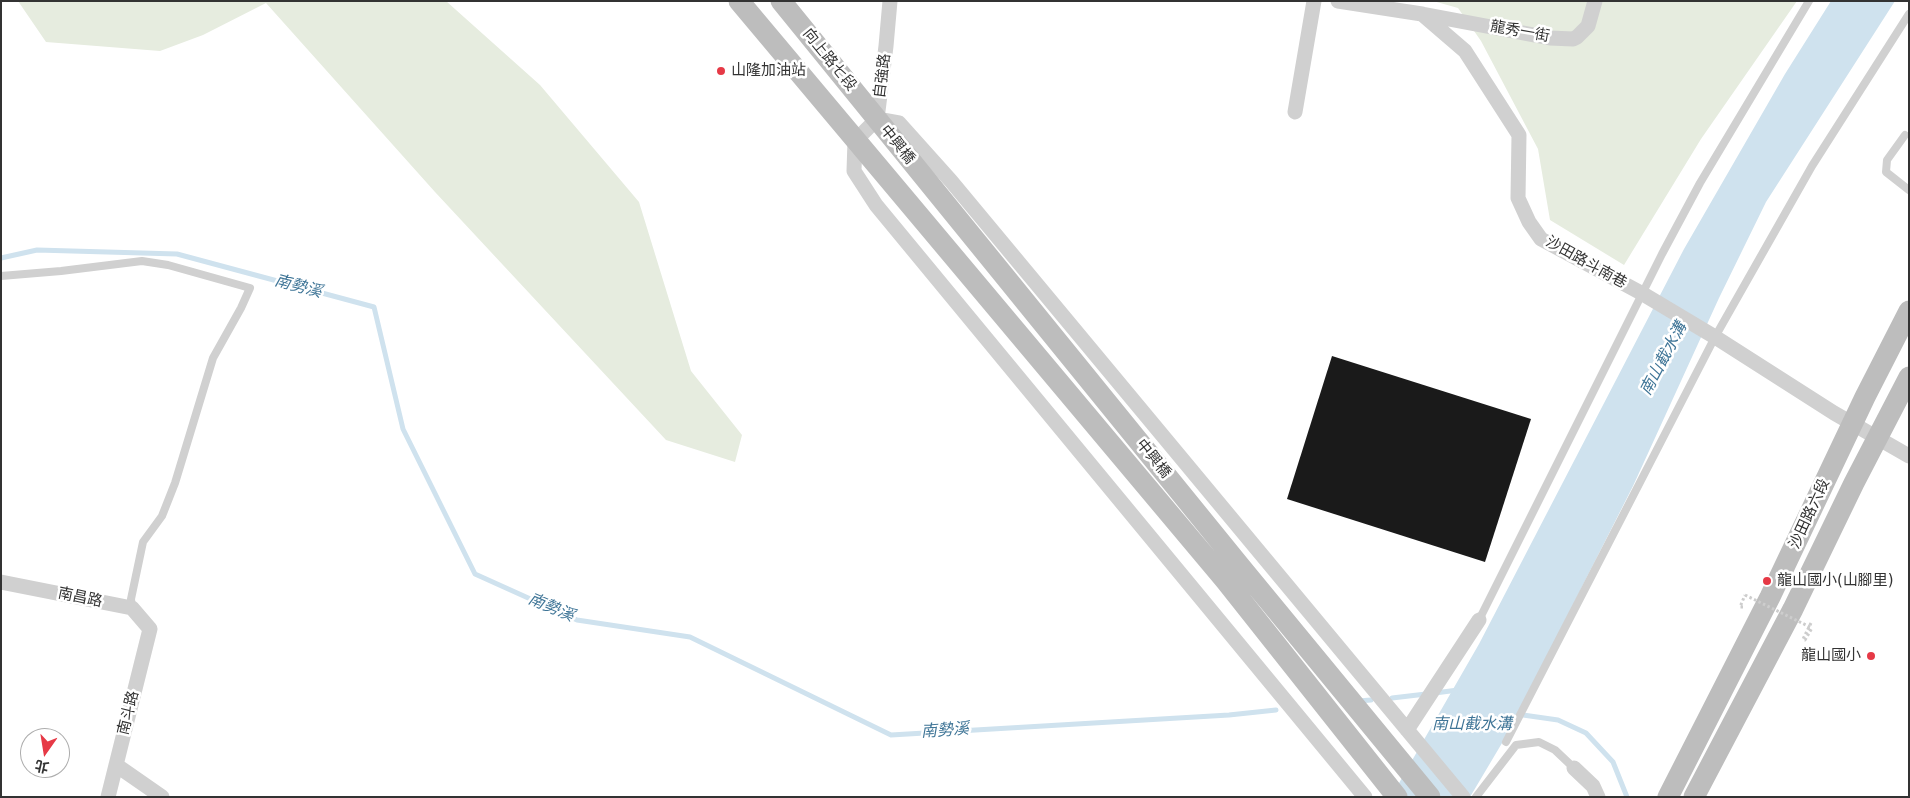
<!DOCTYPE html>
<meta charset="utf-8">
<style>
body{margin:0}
#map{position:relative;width:1910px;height:798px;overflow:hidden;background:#fff;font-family:"DejaVu Sans","Noto Sans TC",sans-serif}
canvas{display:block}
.frame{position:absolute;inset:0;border:2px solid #333;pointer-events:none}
.north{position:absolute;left:20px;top:728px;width:50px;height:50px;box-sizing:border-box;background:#fff;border:1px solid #adadad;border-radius:50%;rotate:193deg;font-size:14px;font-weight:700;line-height:20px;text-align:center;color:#333}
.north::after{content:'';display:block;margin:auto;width:18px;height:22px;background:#e63946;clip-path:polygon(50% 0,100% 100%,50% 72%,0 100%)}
</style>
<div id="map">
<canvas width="1910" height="798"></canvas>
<div class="frame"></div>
<div class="north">北</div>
</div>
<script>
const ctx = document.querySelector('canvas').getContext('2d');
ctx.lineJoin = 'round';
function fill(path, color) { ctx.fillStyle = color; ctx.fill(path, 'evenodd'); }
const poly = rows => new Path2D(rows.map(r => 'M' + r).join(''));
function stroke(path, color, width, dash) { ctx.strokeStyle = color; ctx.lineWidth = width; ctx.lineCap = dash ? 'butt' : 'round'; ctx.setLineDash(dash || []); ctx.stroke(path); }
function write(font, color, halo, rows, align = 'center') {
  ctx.font = font + ' "DejaVu Sans","Noto Sans TC",sans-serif'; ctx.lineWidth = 5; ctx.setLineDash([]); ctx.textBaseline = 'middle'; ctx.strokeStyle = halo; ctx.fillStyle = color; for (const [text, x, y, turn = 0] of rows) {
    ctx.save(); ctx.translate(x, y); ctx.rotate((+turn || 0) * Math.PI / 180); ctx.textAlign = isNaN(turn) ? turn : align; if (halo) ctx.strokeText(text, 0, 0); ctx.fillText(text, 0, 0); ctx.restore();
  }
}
fill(poly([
 [18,1,446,1,540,85,639,202,691,371,742,435,735,462,666,440,435,192,266,3,203,35,160,51,46,42],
 [1433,1,1797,1,1701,139,1624,265,1550,220,1538,149,1481,41,1458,8]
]), '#e6ecdf');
fill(poly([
 [1831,1,1895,1,1766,202,1719,298,1633,486,1508,733,1470,797,1391,797,1479,644,1684,249,1785,74]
]), '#cfe2ee');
stroke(poly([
 [1,258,37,250,177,254,374,307,403,429,475,574,577,620,690,637,891,735,1229,715,1276,710],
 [1435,693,1458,690],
 [1392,698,1426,694],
 [1358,701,1371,700],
 [1523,715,1558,720,1586,733,1613,762,1627,797]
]), '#cfe2ee', 5);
fill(poly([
 [1332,356,1531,419,1485,562,1287,499]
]), '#1a1a1a');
stroke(poly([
 [1743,607,1740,607,1745,595],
 [1811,623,1803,639,1805,640,1812,628]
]), '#cdcdcd', 3, [2.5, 2.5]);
stroke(poly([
 [1905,135,1887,160,1886,172,1909,190],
 [1,276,61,271,142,261,168,265,250,288,241,308,213,358,175,483,162,516,143,542,131,599,132,608],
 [1479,620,1662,254,1700,183,1809,1],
 [1506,742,1715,337,1812,166,1909,14],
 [1476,797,1516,745,1539,742,1555,750,1574,768]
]), '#d0d0d0', 8);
stroke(poly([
 [890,1,886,46,877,119,855,141,854,171,876,205,1365,797],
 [1338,1,1422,14,1465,51,1519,135,1518,198,1529,222,1541,239,1643,294,1715,337,1834,413,1909,456],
 [1422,14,1550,38,1573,39,1577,37,1588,26,1595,1],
 [1295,112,1314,1],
 [877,119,899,123,951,181,1463,797],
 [1,582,132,608,150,629,108,797],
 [1407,730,1479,620],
 [116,765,162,797],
 [1574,768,1593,786,1598,797]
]), '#d0d0d0', 15);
stroke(poly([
 [739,1,1225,580,1397,797],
 [781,1,1240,566,1430,797],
 [1668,797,1770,597,1865,397,1909,311],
 [1694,797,1793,609,1854,483,1909,377]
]), '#bdbdbd', 21);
stroke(poly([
 [1745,595,1812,628]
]), '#cdcdcd', 3, [2.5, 2.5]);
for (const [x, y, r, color] of [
 [721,71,5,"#e63946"],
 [1767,581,5,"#e63946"],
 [1871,656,5,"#e63946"]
]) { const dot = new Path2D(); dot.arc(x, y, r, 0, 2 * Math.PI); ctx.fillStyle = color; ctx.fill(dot); stroke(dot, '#fff', 2); }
write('15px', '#333', '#fff', [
 ["龍秀一街",1520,32,10],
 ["向上路七段",829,60,51],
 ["自強路",883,76,-83],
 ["中興橋",897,145,51],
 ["沙田路斗南巷",1586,263,29],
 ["中興橋",1153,459,51],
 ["沙田路六段",1810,514,-65],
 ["南昌路",80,598,12],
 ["南斗路",129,713,-76]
]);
write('15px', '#333', '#fff', [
 ["山隆加油站",731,71],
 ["龍山國小(山腳里)",1777,581],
 ["龍山國小",1861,656,"right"]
], 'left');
write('italic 16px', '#3f7597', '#fff', [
 ["南勢溪",298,287,15],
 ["南山截水溝",1664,359,-62],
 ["南勢溪",551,608,23],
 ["南山截水溝",1472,725],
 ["南勢溪",945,731,-4]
]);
</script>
